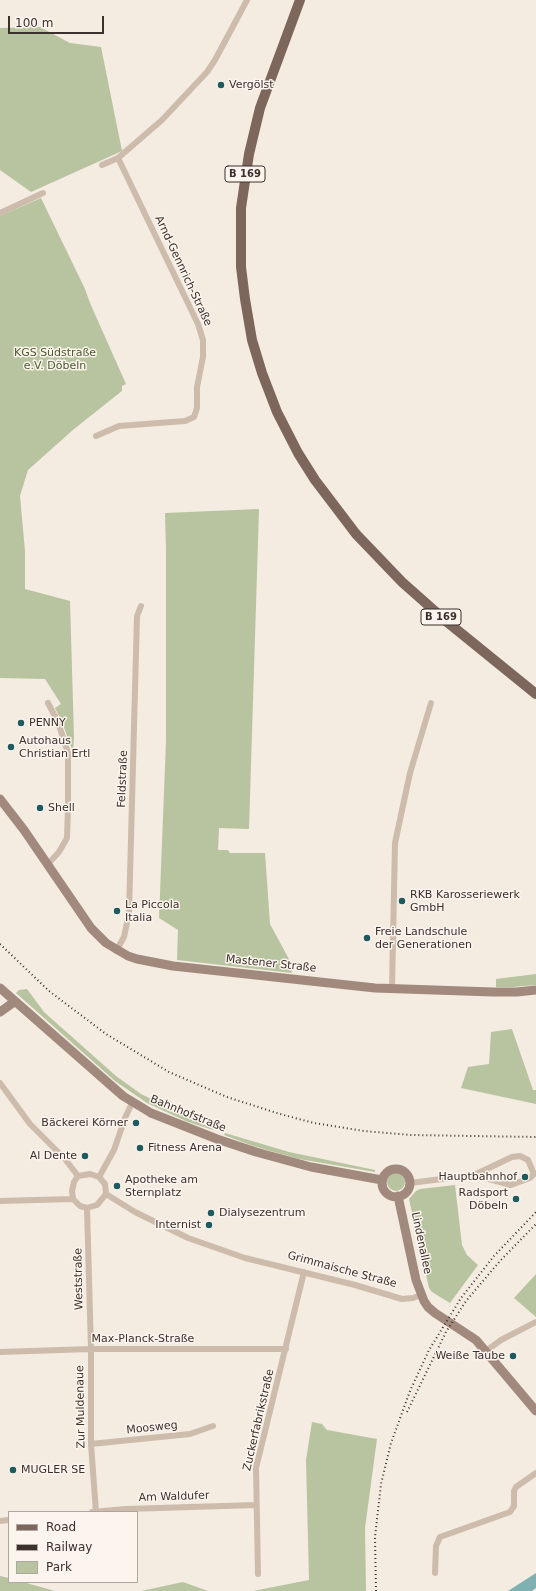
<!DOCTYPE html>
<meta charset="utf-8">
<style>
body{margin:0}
#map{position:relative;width:536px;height:1591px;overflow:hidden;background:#f4ebe1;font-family:"DejaVu Sans",sans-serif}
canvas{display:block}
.legend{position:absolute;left:8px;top:1511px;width:130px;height:72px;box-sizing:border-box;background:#fbf5ee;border:1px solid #aea6a0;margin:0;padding:5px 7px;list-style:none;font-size:12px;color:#3b302b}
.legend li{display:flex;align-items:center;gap:8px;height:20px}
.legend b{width:20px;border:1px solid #aea6a0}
.scale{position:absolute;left:8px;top:16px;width:96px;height:18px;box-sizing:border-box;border:2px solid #3b302b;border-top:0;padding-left:5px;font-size:12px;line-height:14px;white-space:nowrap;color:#3b302b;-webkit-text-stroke:3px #fbf5ee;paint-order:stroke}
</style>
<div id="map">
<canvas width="536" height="1591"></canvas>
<ul class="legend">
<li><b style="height:5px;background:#7d675c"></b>Road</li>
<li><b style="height:5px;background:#3b302b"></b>Railway</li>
<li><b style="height:11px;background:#b8c4a0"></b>Park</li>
</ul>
<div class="scale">100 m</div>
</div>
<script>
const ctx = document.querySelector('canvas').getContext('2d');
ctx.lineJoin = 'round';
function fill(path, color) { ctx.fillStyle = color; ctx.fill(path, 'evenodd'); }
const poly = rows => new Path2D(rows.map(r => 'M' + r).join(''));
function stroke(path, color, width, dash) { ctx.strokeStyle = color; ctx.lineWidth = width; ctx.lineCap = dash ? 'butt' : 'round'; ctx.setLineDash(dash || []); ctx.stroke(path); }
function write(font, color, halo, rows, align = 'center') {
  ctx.font = font + ' "DejaVu Sans",sans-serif'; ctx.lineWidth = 3; ctx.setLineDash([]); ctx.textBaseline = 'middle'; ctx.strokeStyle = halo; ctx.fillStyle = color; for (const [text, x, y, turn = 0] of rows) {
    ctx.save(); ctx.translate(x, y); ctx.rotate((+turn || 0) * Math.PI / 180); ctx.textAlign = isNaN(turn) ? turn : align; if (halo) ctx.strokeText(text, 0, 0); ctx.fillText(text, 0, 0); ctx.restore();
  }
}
fill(poly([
 [40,27,70,43,101,47,122,151,31,192,0,170,0,28],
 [41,198,85,289,90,303,126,384,122,386,122,391,74,429,28,470,20,496,25,551,25,589,70,601,74,737,73,752,62,722,55,708,61,704,45,679,0,678,0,216],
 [259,509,249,829,219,828,218,850,228,850,230,853,265,853,270,924,290,961,292,973,177,960,178,930,159,918,166,741,166,549,165,513],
 [536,974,536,985,513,987,496,987,496,979],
 [27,989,44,1012,116,1076,141,1094,213,1129,213,1130,188,1122,147,1103,115,1081,16,993,19,990],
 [512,1029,533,1090,536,1090,536,1104,461,1088,468,1067,489,1064,491,1032],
 [225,1133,289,1152,375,1170,375,1172,299,1159,253,1146,224,1135],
 '387 1182a9 9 0 1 1 18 0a9 9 0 1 1-18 0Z',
 [455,1185,462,1245,467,1255,478,1265,450,1303,432,1292,429,1288,409,1199,416,1191,420,1189],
 [536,1274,536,1317,514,1298],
 [312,1422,322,1424,327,1430,377,1439,365,1528,366,1591,253,1591,309,1580,306,1460],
 [0,1576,9,1578,9,1582,23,1582,55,1591,0,1591],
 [183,1582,208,1591,141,1591]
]), '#b8c4a0');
fill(poly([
 [536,1573,536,1588,532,1591,508,1591]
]), '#7fb0b2');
stroke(poly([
 [102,165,118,158,162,120,207,72,215,60,247,0],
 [0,213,43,193],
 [96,436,119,426,185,421,194,417,197,408,197,387,203,357,203,340,198,324,118,158],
 [48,703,58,722,68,753,68,808,67,838,59,852,48,864],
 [116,951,124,937,129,913,137,616,141,606],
 [392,989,395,843,410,773,431,703],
 [0,1083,30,1124,65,1159,78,1176],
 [90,1174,99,1177,105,1184,106,1194,97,1205,87,1208,80,1206,73,1199,72,1191,74,1182,78,1176,90,1174],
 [99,1177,114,1150,125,1118,132,1103],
 [410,1183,474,1175,512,1157,520,1156,528,1160,534,1174,530,1178,511,1185,474,1175],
 [106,1194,135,1212,188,1238,245,1258,355,1285,402,1299,413,1298,421,1295],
 [0,1201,73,1199],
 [87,1208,91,1349,91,1444,96,1512],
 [486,1351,501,1340,536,1322],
 [0,1352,91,1349,286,1349],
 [91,1444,190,1434,213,1426],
 [92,1512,126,1509,256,1505],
 [0,1521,9,1520],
 [435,1573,436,1546,440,1537,510,1512,514,1506,514,1491,516,1487,536,1473],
 [258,1574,256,1468,304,1272]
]), '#cdbbac', 6);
stroke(poly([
 [0,799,24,830,91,928,106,943,128,956,137,959,173,966,375,988,493,992,517,992,536,990],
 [0,988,123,1096,151,1113,217,1139,256,1152,311,1167,382,1180],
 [0,1012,14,1002],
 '382 1183a14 14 0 1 1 28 0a14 14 0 1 1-28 0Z',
 [398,1196,416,1280,424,1301,428,1307,435,1313,476,1340,536,1411]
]), '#a18a7d', 9);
stroke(poly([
 [300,0,260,108,249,154,241,208,241,267,245,299,252,340,262,373,277,412,298,453,315,480,356,534,402,582,446,621,536,694]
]), '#7d675c', 10);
stroke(poly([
 [0,944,49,991,106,1034,169,1072,227,1097,280,1114,314,1123,364,1131,411,1135,536,1137],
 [407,1412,446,1332,466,1301,500,1261,536,1224],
 [376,1591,375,1537,381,1484,391,1443,410,1391,429,1350,461,1298,494,1256,536,1212]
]), '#3b302b', 2, [1, 3]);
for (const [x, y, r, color] of [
 [221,85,4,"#1f5a5e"],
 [21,723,4,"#1f5a5e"],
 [11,747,4,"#1f5a5e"],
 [40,808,4,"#1f5a5e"],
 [402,901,4,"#1f5a5e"],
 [117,911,4,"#1f5a5e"],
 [367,938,4,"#1f5a5e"],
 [136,1123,4,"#1f5a5e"],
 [140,1148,4,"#1f5a5e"],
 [85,1156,4,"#1f5a5e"],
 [525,1177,4,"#1f5a5e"],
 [117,1186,4,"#1f5a5e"],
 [516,1199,4,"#1f5a5e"],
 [211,1213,4,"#1f5a5e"],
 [209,1225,4,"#1f5a5e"],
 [513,1356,4,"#1f5a5e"],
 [13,1470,4,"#1f5a5e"]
]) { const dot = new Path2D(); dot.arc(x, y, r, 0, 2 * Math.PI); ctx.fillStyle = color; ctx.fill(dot); stroke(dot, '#fbf5ee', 1.5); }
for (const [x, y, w] of [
 [245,174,40],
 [441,617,40]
]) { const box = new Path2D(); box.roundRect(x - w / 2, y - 8, w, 16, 3); ctx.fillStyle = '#fbf5ee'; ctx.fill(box); stroke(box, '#3b302b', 1); }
write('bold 10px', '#3b302b', null, [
 ["B 169",245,174],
 ["B 169",441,617]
]);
write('11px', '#3b302b', '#fbf5ee', [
 ["Vergölst",229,85],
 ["PENNY",29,723],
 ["Autohaus",19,741],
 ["Christian Ertl",19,754],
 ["Shell",48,808],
 ["RKB Karosseriewerk",410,895],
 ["GmbH",410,908],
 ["La Piccola",125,905],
 ["Italia",125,918],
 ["Freie Landschule",375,932],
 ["der Generationen",375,945],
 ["Bäckerei Körner",128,1123,"right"],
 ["Fitness Arena",148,1148],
 ["Al Dente",77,1156,"right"],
 ["Hauptbahnhof",517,1177,"right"],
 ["Apotheke am",125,1180],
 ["Sternplatz",125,1193],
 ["Radsport",508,1193,"right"],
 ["Döbeln",508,1206,"right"],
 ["Dialysezentrum",219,1213],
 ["Internist",201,1225,"right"],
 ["Weiße Taube",505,1356,"right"],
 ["MUGLER SE",21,1470]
], 'left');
write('11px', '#3b302b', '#fbf5ee', [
 ["Arnd-Gennrich-Straße",183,271,65],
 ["Feldstraße",123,779,-88],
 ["Mastener Straße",271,964,6],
 ["Bahnhofstraße",188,1114,22],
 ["Lindenallee",421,1243,78],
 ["Grimmaische Straße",342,1270,15],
 ["Weststraße",79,1279,-91],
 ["Max-Planck-Straße",143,1339],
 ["Zur Muldenaue",81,1407,-91],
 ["Zuckerfabrikstraße",259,1420,-77],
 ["Moosweg",152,1428,-6],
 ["Am Waldufer",174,1497,-2]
]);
write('11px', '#4a5a2e', '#fbf5ee', [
 ["KGS Südstraße",55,353],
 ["e.V. Döbeln",55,366]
]);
</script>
